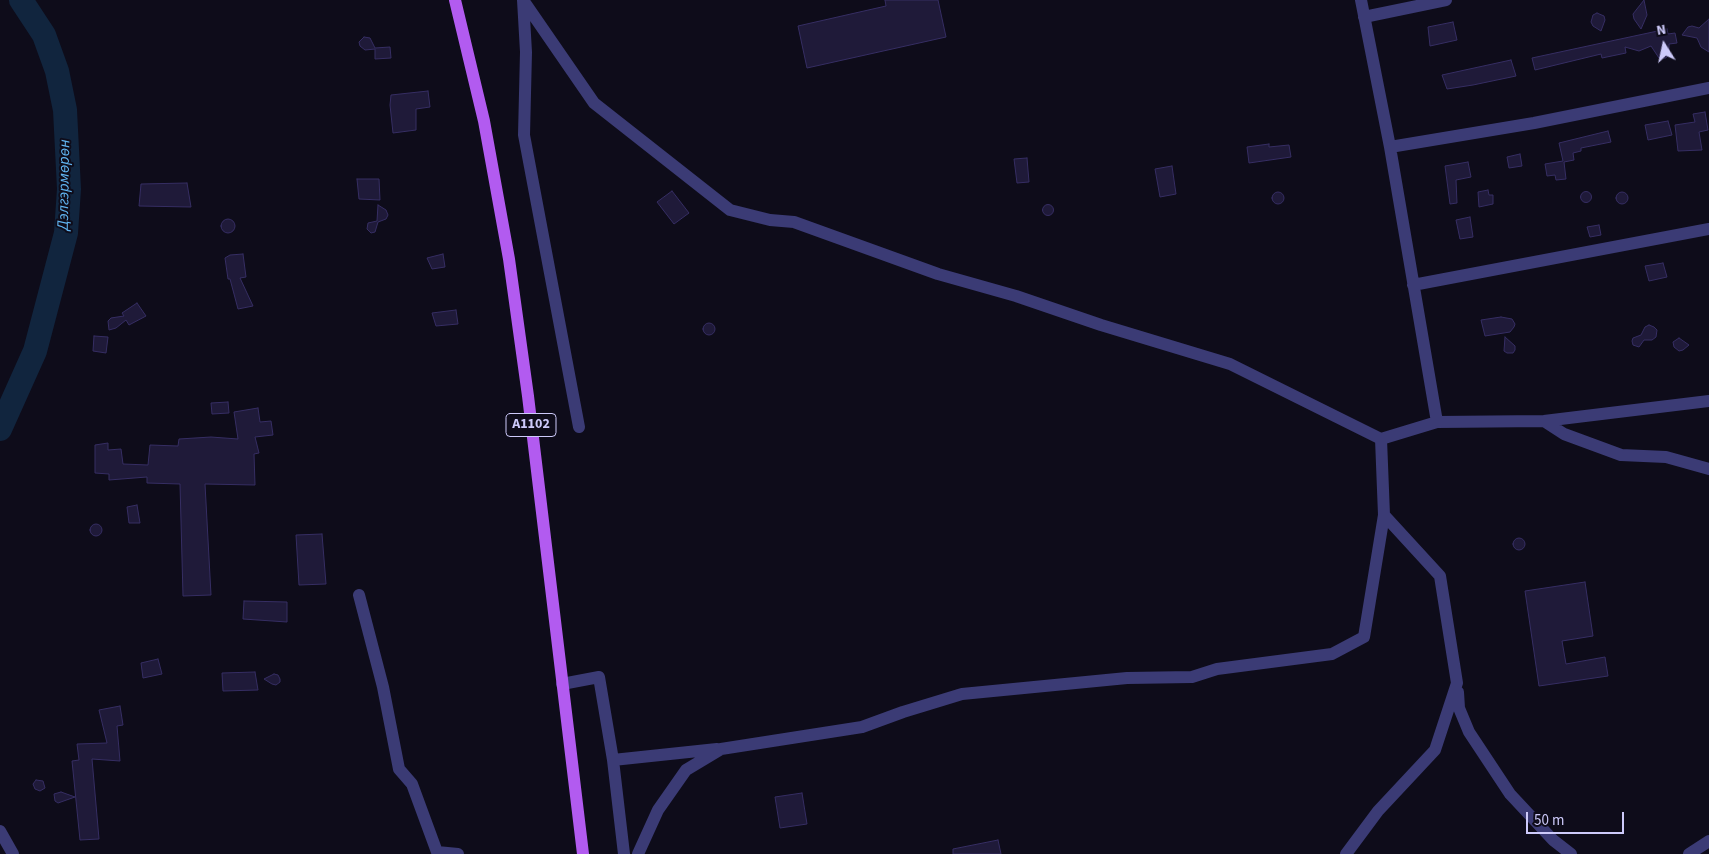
<!DOCTYPE html>
<meta charset="utf-8">
<style>
body{margin:0}
#map{position:relative;width:1709px;height:854px;overflow:hidden;background:#0e0c1a;font-family:"Source Sans 3",sans-serif}
canvas{display:block}
.north{position:absolute;left:1639px;top:20px;width:50px;height:50px;-webkit-text-stroke:4px #0e0c1a;paint-order:stroke;rotate:350deg;font-size:14px;font-weight:700;line-height:20px;text-align:center;color:#cdcafa}
.north::after{content:'';display:block;margin:auto;width:18px;height:22px;background:#cdcafa;clip-path:polygon(50% 0,100% 100%,50% 72%,0 100%)}
.scale{position:absolute;left:1526px;top:812px;width:98px;height:22px;box-sizing:border-box;border:2px solid #cdcafa;border-top:0;padding-left:6px;font-size:15px;line-height:18px;white-space:nowrap;color:#cdcafa;-webkit-text-stroke:4px #0e0c1a;paint-order:stroke}
</style>
<div id="map">
<canvas width="1709" height="854"></canvas>
<div class="north">N</div>
<div class="scale">50 m</div>
</div>
<script>
const ctx = document.querySelector('canvas').getContext('2d');
ctx.lineJoin = 'round';
const poly = rows => new Path2D(rows.map(r => 'M' + r).join(''));
function stroke(path, color, width, dash) { ctx.strokeStyle = color; ctx.lineWidth = width; ctx.lineCap = dash ? 'butt' : 'round'; ctx.setLineDash(dash || []); ctx.stroke(path); }
function fill(path, color) { ctx.fillStyle = color; ctx.fill(path, 'evenodd'); }
function write(font, color, halo, rows, align = 'center') {
  ctx.font = font + ' "Source Sans 3",sans-serif'; ctx.lineWidth = 4; ctx.setLineDash([]); ctx.textBaseline = 'middle'; ctx.strokeStyle = halo; ctx.fillStyle = color; for (const [text, x, y, turn = 0] of rows) {
    ctx.save(); ctx.translate(x, y); ctx.rotate((+turn || 0) * Math.PI / 180); ctx.textAlign = isNaN(turn) ? turn : align; if (halo) ctx.strokeText(text, 0, 0); ctx.fillText(text, 0, 0); ctx.restore();
  }
}
stroke(poly([
 [0,429,35,351,66,233,69,189,65,110,57,71,44,35,21,0]
]), '#11253e', 24);
const building = poly([
 [885,0,938,0,946,37,807,68,798,26,886,6,885,0],
 [1644,0,1647,15,1641,29,1634,19,1633,14,1644,0],
 [1597,13,1604,16,1605,20,1601,31,1593,26,1591,22,1593,15,1597,13],
 [1709,19,1709,52,1701,47,1697,38,1682,35,1688,27,1692,26,1699,28,1709,19],
 [1453,22,1457,40,1430,46,1428,27,1453,22],
 [1667,29,1668,34,1675,33,1677,43,1669,44,1669,53,1666,58,1659,58,1651,46,1639,51,1625,47,1626,53,1602,58,1601,54,1535,70,1532,58,1667,29],
 [364,37,370,38,375,48,390,47,391,58,375,59,375,49,365,50,360,46,359,42,364,37],
 [1511,60,1516,76,1473,85,1447,89,1442,75,1511,60],
 [428,91,430,107,416,109,416,130,393,133,390,105,391,95,428,91],
 [1705,112,1708,130,1699,132,1702,150,1678,151,1675,125,1695,122,1693,114,1705,112],
 [1668,121,1672,135,1648,140,1645,125,1668,121],
 [1608,131,1611,142,1581,148,1581,151,1573,153,1574,160,1564,162,1566,179,1556,180,1555,175,1547,176,1545,164,1563,161,1559,143,1608,131],
 [1269,144,1269,147,1289,145,1291,157,1249,163,1247,147,1269,144],
 [1520,154,1522,166,1509,168,1507,157,1520,154],
 [1027,158,1029,182,1017,183,1014,159,1027,158],
 [1468,162,1471,177,1456,180,1457,203,1450,204,1445,166,1468,162],
 [1172,166,1176,194,1160,197,1155,169,1172,166],
 [357,179,379,179,380,200,359,199,357,179],
 [187,183,191,207,139,206,141,184,187,183],
 [1488,190,1489,195,1493,195,1493,204,1479,207,1478,192,1488,190],
 [672,191,689,213,674,224,657,202,672,191],
 '1580.5 197a5.5 5.5 0 1 1 11 0a5.5 5.5 0 1 1-11 0Z',
 '1272 198a6 6 0 1 1 12 0a6 6 0 1 1-12 0Z',
 '1616 198a6 6 0 1 1 12 0a6 6 0 1 1-12 0Z',
 '1042.5 210a5.5 5.5 0 1 1 11 0a5.5 5.5 0 1 1-11 0Z',
 [378,205,386,210,388,215,386,219,378,222,375,232,371,233,367,229,368,223,377,221,378,205],
 [1470,217,1473,237,1460,239,1456,220,1470,217],
 '221 226a7 7 0 1 1 14 0a7 7 0 1 1-14 0Z',
 [1599,225,1601,235,1590,237,1587,227,1599,225],
 [243,254,246,277,240,278,253,306,238,309,230,279,228,279,225,258,230,255,243,254],
 [443,254,445,267,432,269,427,258,443,254],
 [1663,263,1667,277,1649,281,1645,266,1663,263],
 [137,303,146,316,129,325,126,320,116,328,109,330,108,321,111,318,124,316,122,313,137,303],
 [456,310,458,324,436,326,432,313,456,310],
 [1501,317,1512,319,1515,324,1514,327,1510,332,1485,336,1481,320,1501,317],
 '703 329a6 6 0 1 1 12 0a6 6 0 1 1-12 0Z',
 [1649,325,1654,327,1657,330,1656,337,1652,340,1644,340,1639,347,1633,345,1632,341,1633,338,1641,335,1645,327,1649,325],
 [94,336,108,337,106,353,93,351,94,336],
 [1505,337,1515,346,1515,350,1513,353,1507,353,1504,351,1505,337],
 [1679,338,1689,345,1683,350,1679,351,1674,347,1673,342,1679,338],
 [228,402,229,413,212,414,211,403,228,402],
 [258,408,260,422,271,421,273,435,255,437,259,453,254,454,255,485,205,484,211,595,183,596,180,484,147,483,147,477,109,480,109,474,95,473,95,445,108,443,108,450,121,449,123,464,148,465,150,445,178,446,179,439,211,437,238,439,234,412,258,408],
 [137,505,140,523,129,523,127,507,137,505],
 '90 530a6 6 0 1 1 12 0a6 6 0 1 1-12 0Z',
 [322,534,326,584,299,585,296,535,322,534],
 '1513 544a6 6 0 1 1 12 0a6 6 0 1 1-12 0Z',
 [1585,582,1593,636,1562,641,1566,664,1605,657,1608,676,1539,686,1525,591,1585,582],
 [244,601,287,602,287,622,243,619,244,601],
 [158,659,162,674,143,678,141,663,158,659],
 [255,672,258,690,223,691,222,673,255,672],
 [274,674,278,675,280,679,280,682,276,685,272,684,264,679,274,674],
 [120,706,123,725,117,726,120,761,92,759,99,839,80,840,72,761,79,760,77,744,107,743,99,710,120,706],
 [36,780,43,781,45,788,40,791,35,789,33,784,36,780],
 [61,792,75,797,58,803,55,801,54,794,61,792],
 [802,793,807,824,780,828,775,797,802,793],
 [998,840,1001,854,953,854,953,849,998,840]
]);
fill(building, '#1f1a39');
stroke(building, '#362e63', 1);
stroke(poly([
 [523,0,594,103,730,210,770,220,794,222,938,274,1016,296,1101,325,1230,364,1381,439,1437,422,1544,421,1709,401],
 [523,0,526,52,524,135,579,427],
 [1361,0,1390,147,1437,422],
 [1364,17,1446,0],
 [1390,147,1534,123,1709,88],
 [1413,285,1709,229],
 [1544,421,1564,434,1621,455,1666,457,1709,469],
 [359,595,383,687,399,769,412,784,437,852,458,854],
 [562,684,599,677,613,760,624,854],
 [1458,692,1459,708,1469,732,1510,794,1553,840,1571,854],
 [613,760,717,749],
 [0,831,13,854],
 [638,854,658,810,686,770,721,749,862,727,903,712,962,694,1127,678,1192,677,1217,669,1332,654,1364,637,1384,515,1381,439],
 [1346,854,1378,811,1435,750,1457,683,1440,576,1384,515],
 [1689,854,1709,841]
]), '#3b3b75', 12);
stroke(poly([
 [455,0,484,121,509,259,528,396,583,854]
]), '#b25bf0', 12);
for (const [x, y, w] of [
 [531,425,50]
]) { const box = new Path2D(); box.roundRect(x - w / 2, y - 11.5, w, 23, 4); ctx.fillStyle = '#0e0c1a'; ctx.fill(box); stroke(box, '#cdcafa', 1); }
write('bold 14px', '#cdcafa', null, [
 ["A1102",531,425]
]);
write('italic 16px', '#61b4f1', '#0e0c1a', [
 ["Дэлгэрмөрөн",65,185,-89]
]);
</script>
